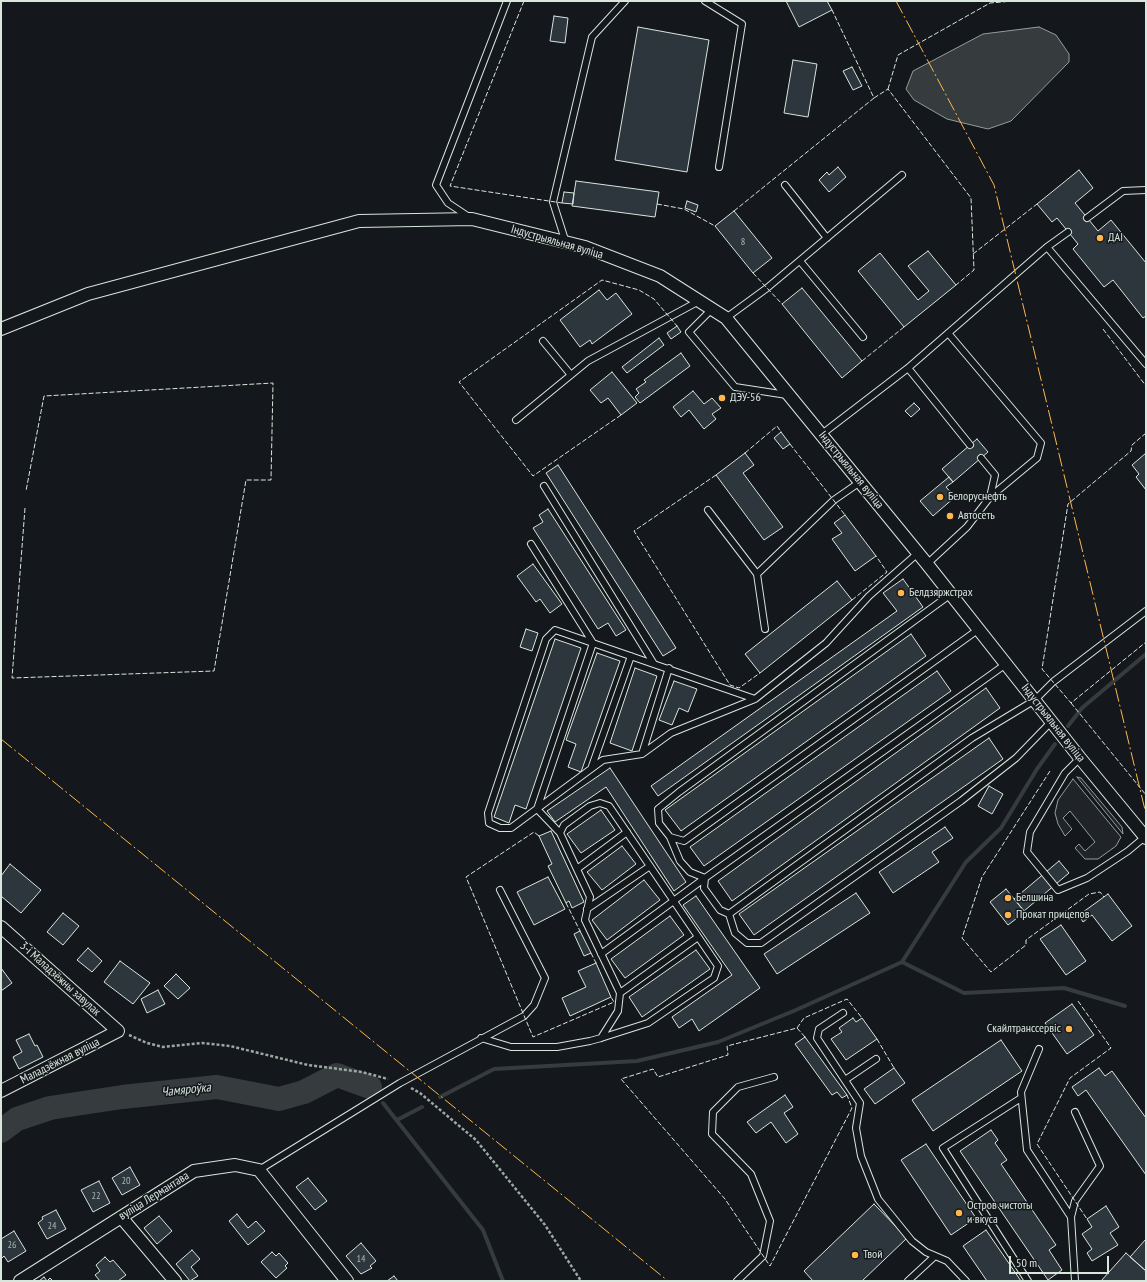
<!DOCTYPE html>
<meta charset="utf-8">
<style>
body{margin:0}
#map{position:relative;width:1147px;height:1282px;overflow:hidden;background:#14181c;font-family:"PT Sans Narrow",sans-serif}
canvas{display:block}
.frame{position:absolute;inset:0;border:2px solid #d8e6dc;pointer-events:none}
.scale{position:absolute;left:1009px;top:1256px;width:100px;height:18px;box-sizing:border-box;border:2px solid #d8e6dc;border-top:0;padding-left:5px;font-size:12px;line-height:14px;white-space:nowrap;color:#d8e6dc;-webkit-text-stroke:3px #14181c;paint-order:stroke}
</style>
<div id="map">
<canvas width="1147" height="1282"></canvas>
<div class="frame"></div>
<div class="scale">50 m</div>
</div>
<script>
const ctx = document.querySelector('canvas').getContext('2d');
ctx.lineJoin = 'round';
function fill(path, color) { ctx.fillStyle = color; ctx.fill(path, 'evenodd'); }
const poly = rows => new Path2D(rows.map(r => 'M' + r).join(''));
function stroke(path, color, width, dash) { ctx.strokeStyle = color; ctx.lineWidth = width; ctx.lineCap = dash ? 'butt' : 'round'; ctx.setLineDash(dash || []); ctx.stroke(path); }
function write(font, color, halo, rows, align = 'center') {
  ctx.font = font + ' "PT Sans Narrow",sans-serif'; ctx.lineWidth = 3; ctx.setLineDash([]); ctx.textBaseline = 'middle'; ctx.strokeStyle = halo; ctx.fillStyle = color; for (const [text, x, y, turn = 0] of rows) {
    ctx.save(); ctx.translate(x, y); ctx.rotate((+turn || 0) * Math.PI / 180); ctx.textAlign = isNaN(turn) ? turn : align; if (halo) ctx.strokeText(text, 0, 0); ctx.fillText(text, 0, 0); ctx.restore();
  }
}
const green = poly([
 [1077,777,1081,778,1122,827,1123,834,1077,777],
 [1073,779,1121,837,1116,846,1098,859,1085,859,1075,848,1079,844,1085,851,1095,842,1070,811,1063,818,1072,829,1065,836,1058,824,1055,813,1058,800,1073,779]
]);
fill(green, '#202428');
stroke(green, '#939e99', 1);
const water = poly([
 [1039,27,1056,35,1069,54,1069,62,1011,121,988,129,947,119,914,100,906,89,913,71,983,34,1039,27]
]);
fill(water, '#363b3e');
stroke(water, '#939e99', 1);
stroke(poly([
 [1068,726,1082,708,1146,654],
 [902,962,964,993,1064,988,1125,1006],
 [440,1097,494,1069,637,1061,718,1042,796,1010,902,962,966,862,1001,828,1037,769,1055,744],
 [383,1103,483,1230,503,1281],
 [397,1120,422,1107]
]), '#363b3e', 4);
stroke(poly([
 [1,1131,17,1119,50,1108,122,1097,217,1087,279,1099,304,1092,337,1075,370,1087]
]), '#363b3e', 24);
const building = poly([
 [786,1,827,1,832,10,799,27,786,1],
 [554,16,568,18,565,43,550,41,554,16],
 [638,27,709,40,687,172,615,160,638,27],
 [793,60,817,64,808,117,784,113,793,60],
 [852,67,862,86,853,90,843,71,852,67],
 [838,167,846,177,829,192,819,180,827,172,829,175,838,167],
 [1079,170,1093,188,1075,203,1098,231,1111,220,1146,263,1146,316,1143,318,1113,280,1104,287,1073,249,1078,244,1057,218,1052,222,1037,204,1079,170],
 [576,181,659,192,655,217,572,206,576,181],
 [564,192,574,193,573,204,562,203,564,192],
 [687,201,698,205,696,212,685,208,687,201],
 [734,211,772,258,753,273,715,226,734,211],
 [928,251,956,285,904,327,858,271,880,253,918,300,929,291,908,266,928,251],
 [802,288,862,361,842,378,782,304,802,288],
 [599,290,607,300,616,293,632,314,592,344,590,340,580,347,560,320,599,290],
 [677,326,681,332,671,339,667,333,677,326],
 [659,338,664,345,627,373,622,367,659,338],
 [681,353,690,366,640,403,635,397,639,393,636,389,646,382,644,380,681,353],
 [612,372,637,403,621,415,608,398,601,403,590,390,612,372],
 [693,391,704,404,712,398,721,408,712,414,716,419,704,429,689,410,681,417,673,407,693,391],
 [914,403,920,409,911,417,905,411,914,403],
 [781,432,790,444,783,449,774,438,781,432],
 [977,439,988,452,953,482,942,469,977,439],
 [745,453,754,465,743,473,783,527,764,540,716,475,745,453],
 [1146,453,1146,490,1136,477,1139,474,1132,465,1146,453],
 [558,465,676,648,663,656,546,473,558,465],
 [949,477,953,482,946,487,955,497,933,516,920,501,949,477],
 [548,509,626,630,616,636,608,623,598,629,533,528,543,522,539,515,548,509],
 [845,515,876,556,855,571,832,539,842,533,834,523,845,515],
 [533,564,562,604,550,613,540,599,536,602,517,576,533,564],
 [903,579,923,607,658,796,651,786,897,611,883,593,903,579],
 [837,581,852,600,760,673,745,654,837,581],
 [526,629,538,633,532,651,520,647,526,629],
 [911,634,926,656,681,831,665,810,911,634],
 [555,639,581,648,526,809,515,805,509,823,494,817,555,639],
 [597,653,620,661,581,772,568,767,576,744,566,740,597,653],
 [635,668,657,676,632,751,610,743,635,668],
 [937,671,951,691,704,866,690,847,937,671],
 [674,681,697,689,688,712,679,708,672,725,659,720,674,681],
 [986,688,1000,708,732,901,718,881,986,688],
 [989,738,1003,759,754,935,739,914,989,738],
 [610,768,686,882,674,891,606,787,555,822,547,811,610,768],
 [989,786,1003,794,992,814,978,806,989,786],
 [601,810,615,830,581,853,567,834,601,810],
 [945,827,953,838,932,852,939,862,893,893,879,872,945,827],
 [551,831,584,902,572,908,569,901,566,903,548,866,552,864,539,836,551,831],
 [622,846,636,864,602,890,587,872,622,846],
 [1059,861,1069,873,1024,911,1014,899,1059,861],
 [10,864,41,890,21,913,1,896,1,876,10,864],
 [548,877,565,909,534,925,517,892,548,877],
 [644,880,660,900,607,940,592,920,644,880],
 [1006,889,1025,912,1008,925,990,902,1006,889],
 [856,893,870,913,777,974,764,954,856,893],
 [1108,894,1132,926,1112,941,1092,915,1083,922,1079,915,1108,894],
 [696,896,760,988,699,1031,692,1019,679,1028,672,1017,732,975,683,905,696,896],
 [63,913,79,926,63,945,47,932,63,913],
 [670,916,684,935,625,978,611,959,670,916],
 [1061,925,1086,961,1066,975,1040,939,1061,925],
 [580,931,591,953,584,956,574,934,580,931],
 [88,948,102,961,92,972,77,960,88,948],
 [696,950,710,969,642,1017,629,997,696,950],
 [120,961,150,983,133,1004,104,982,120,961],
 [596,963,611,997,570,1016,562,998,586,987,578,971,596,963],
 [1,968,12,983,1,991,1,968],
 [176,974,190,988,178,999,164,986,176,974],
 [158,990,165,1004,147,1013,141,999,158,990],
 [1072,1004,1094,1035,1067,1054,1045,1023,1072,1004],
 [853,1018,856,1022,862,1018,877,1039,846,1060,831,1039,842,1032,839,1028,853,1018],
 [29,1034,35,1046,37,1045,43,1057,19,1069,13,1057,22,1052,16,1040,29,1034],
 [805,1037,847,1095,842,1098,837,1092,832,1095,795,1044,805,1037],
 [1001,1040,1022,1071,933,1131,912,1100,1001,1040],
 [894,1068,905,1083,875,1104,864,1089,894,1068],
 [1099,1068,1105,1076,1112,1071,1146,1118,1146,1175,1086,1090,1078,1096,1072,1087,1099,1068],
 [785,1095,793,1107,784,1113,798,1134,786,1143,771,1122,756,1133,747,1122,785,1095],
 [991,1130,998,1140,995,1143,1007,1160,1001,1164,1056,1245,1049,1250,1062,1270,1048,1280,960,1151,991,1130],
 [926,1144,976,1218,951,1235,901,1160,926,1144],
 [130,1167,140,1185,122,1195,112,1178,130,1167],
 [308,1178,327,1201,315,1210,296,1187,308,1178],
 [99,1181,110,1203,93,1212,81,1190,99,1181],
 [874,1204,907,1238,862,1281,813,1281,804,1271,874,1204],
 [1106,1206,1119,1227,1110,1233,1118,1245,1092,1261,1087,1253,1092,1249,1082,1234,1092,1227,1087,1219,1106,1206],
 [56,1210,66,1229,47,1239,38,1223,43,1219,42,1217,56,1210],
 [237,1214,248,1228,256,1221,265,1231,248,1245,229,1221,237,1214],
 [159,1216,172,1231,157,1244,144,1228,159,1216],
 [986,1230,1021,1281,987,1281,963,1246,986,1230],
 [14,1231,26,1251,8,1262,4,1256,1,1259,1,1239,14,1231],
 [1146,1239,1146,1271,1130,1257,1146,1239],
 [361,1243,376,1261,370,1266,372,1268,361,1274,346,1256,361,1243],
 [192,1250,200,1259,191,1267,198,1276,190,1281,176,1264,192,1250],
 [272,1252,276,1256,279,1253,288,1263,285,1266,287,1268,276,1278,261,1262,272,1252],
 [1126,1253,1146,1271,1146,1281,1101,1281,1126,1253],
 [105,1257,110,1262,113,1260,126,1275,118,1281,100,1281,95,1275,100,1271,96,1265,105,1257],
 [394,1276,398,1281,387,1281,394,1276],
 [44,1277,47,1281,50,1278,53,1281,39,1281,44,1277]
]);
fill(building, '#2c363c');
stroke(building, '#d8e6dc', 1);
const service = poly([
 [705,1,742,24,719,167],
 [785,185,827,238],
 [469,217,448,203,436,185,507,1],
 [1087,218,1123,191,1146,190],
 [566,243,553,202,592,37,625,1],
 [1047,247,1146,364],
 [800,261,863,337],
 [712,309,689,332,735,387,787,395],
 [726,318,767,288,902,175],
 [948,333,1041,443,1037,458,990,497],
 [543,341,571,375],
 [908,368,970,445],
 [516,420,588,361,699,301],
 [822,434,908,368,1047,247,1068,232],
 [544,486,654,664],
 [708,510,757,574],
 [531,544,593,643,537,809,560,833],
 [927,564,967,527,990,497,995,475,981,458],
 [951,594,679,792,658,809,659,823,670,837,684,841,979,629],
 [765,629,757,574,834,500,860,482],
 [1006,664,705,878,704,888,720,910,729,914,972,738,1035,700,1053,682,1146,611],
 [755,699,555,630,546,639,488,813,489,823,500,828,511,828,603,760,642,754,671,733,755,699,826,643,869,596,918,553],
 [642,754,669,668],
 [1080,758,1065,773,1030,832,1027,852,1058,890,1087,878,1128,851,1146,836],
 [591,769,631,656],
 [577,869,627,832],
 [587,909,650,866],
 [729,914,735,933,747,943,761,943,961,801,1016,758,1051,722],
 [601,954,705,878,690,872,680,861,670,837],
 [620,993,698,937],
 [843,1013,819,1029,817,1038,860,1103,856,1128,861,1156,878,1199,912,1241,926,1252,947,1261,966,1281],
 [481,1038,511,1047,557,1047,590,1041,601,1038,648,1023,714,978,718,966,609,806,600,803,590,806,564,825,560,833,590,897,585,920,620,993,618,1011,601,1038],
 [1039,1049,1021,1092,1027,1150,1071,1217,1075,1281],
 [845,1080,876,1059],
 [1021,1098,943,1148,1028,1281],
 [259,1170,400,1083,524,1016,534,1005,545,978,500,890],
 [1071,1217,1075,1201,1100,1166,1075,1112],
 [737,1281,763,1256,770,1221,751,1174,712,1134,713,1112,738,1087,774,1077],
 [908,1281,935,1256]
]);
const minor = poly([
 [1,329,88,294,359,221,472,219,585,247,660,276,726,318,927,564,1080,758,1146,838],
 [1,927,118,1031,1,1091],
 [121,1217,175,1281],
 [20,1281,194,1171,235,1165,259,1170,347,1281]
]);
stroke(service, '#d8e6dc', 8);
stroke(minor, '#d8e6dc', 14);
stroke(poly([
 [129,1035,147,1043,163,1047,202,1043,230,1046,308,1065,362,1072,388,1079],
 [411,1088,420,1093,476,1140,545,1225,581,1281]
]), '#9da8a2', 2.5, [3, 2]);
stroke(service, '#14181c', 6);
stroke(minor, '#14181c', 12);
stroke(poly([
 [524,1,450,186,562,203],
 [888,89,898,55,990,3,1013,1],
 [874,98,888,89,971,198,974,270,956,285],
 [657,204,684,209,715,226],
 [734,211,874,98,832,10],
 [973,254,1037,204],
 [753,273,782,304],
 [1103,329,1146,386],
 [862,361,904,327],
 [621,415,533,476,459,382,602,280,639,290,654,299,677,326],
 [1146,433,1132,445,1131,451,1068,504,1042,669,1071,703,1146,642],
 [790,444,845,515],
 [745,453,777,426,781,432],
 [716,475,634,531,730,685,739,688,760,673],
 [25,508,12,678,214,671,246,480,271,480,273,383,44,396,26,491],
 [852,600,887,572,876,556],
 [1071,703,1146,795],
 [1050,771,982,877,962,938,991,972,1026,945,1026,940,1089,894,1100,892,1104,897],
 [539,836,534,832,466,877,533,1037,614,1002,611,997],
 [566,903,580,931],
 [591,953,596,963],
 [1078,1001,1111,1048,1070,1078,1037,1144,1087,1219],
 [797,1028,804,1018,847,999,862,1018],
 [805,1037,797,1028,727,1046,728,1055,658,1077,653,1069,621,1079,725,1199,770,1266,852,1108,847,1095],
 [877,1039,894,1068]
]), '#d8e6dc', 1, [5, 2]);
stroke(poly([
 [896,1,994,185,1146,814],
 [1,739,668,1281]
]), '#ffb74d', 1, [14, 3, 2, 3]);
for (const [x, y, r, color] of [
 [1100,238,4,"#ffb74d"],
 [722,398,4,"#ffb74d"],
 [940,497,4,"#ffb74d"],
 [950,516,4,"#ffb74d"],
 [901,593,4,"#ffb74d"],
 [1008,898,4,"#ffb74d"],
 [1008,915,4,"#ffb74d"],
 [1069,1029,4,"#ffb74d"],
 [959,1213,4,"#ffb74d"],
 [855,1255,4,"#ffb74d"]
]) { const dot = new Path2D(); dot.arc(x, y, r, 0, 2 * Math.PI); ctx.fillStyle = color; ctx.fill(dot); stroke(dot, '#14181c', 1.5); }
write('10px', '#adbab4', null, [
 ["8",743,242],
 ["20",126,1181],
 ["22",96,1196],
 ["24",52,1226],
 ["26",12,1245],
 ["14",361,1259]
]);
write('12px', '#d8e6dc', '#14181c', [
 ["ДАІ",1108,238],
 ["ДЭУ-56",730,398],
 ["Белоруснефть",948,497],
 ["Автосеть",958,516],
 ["Белдзяржстрах",909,593],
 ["Белшина",1016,898],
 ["Прокат прицепов",1016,915],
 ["Скайлтранссервіс",1061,1029,"right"],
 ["Остров чистоты",967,1206],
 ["и вкуса",967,1220],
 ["Твой",863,1255]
], 'left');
write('12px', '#d8e6dc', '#14181c', [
 ["Індустрыяльная вуліца",557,242,16],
 ["Індустрыяльная вуліца",851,470,51],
 ["Індустрыяльная вуліца",1053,723,52],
 ["3-і Маладзёжны завулак",60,979,42],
 ["Маладзёжная вуліца",60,1061,-27],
 ["вуліца Лермантава",154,1196,-32]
]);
write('italic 13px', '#d8e6dc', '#14181c', [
 ["Чамяроўка",186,1090,-6]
]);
</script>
